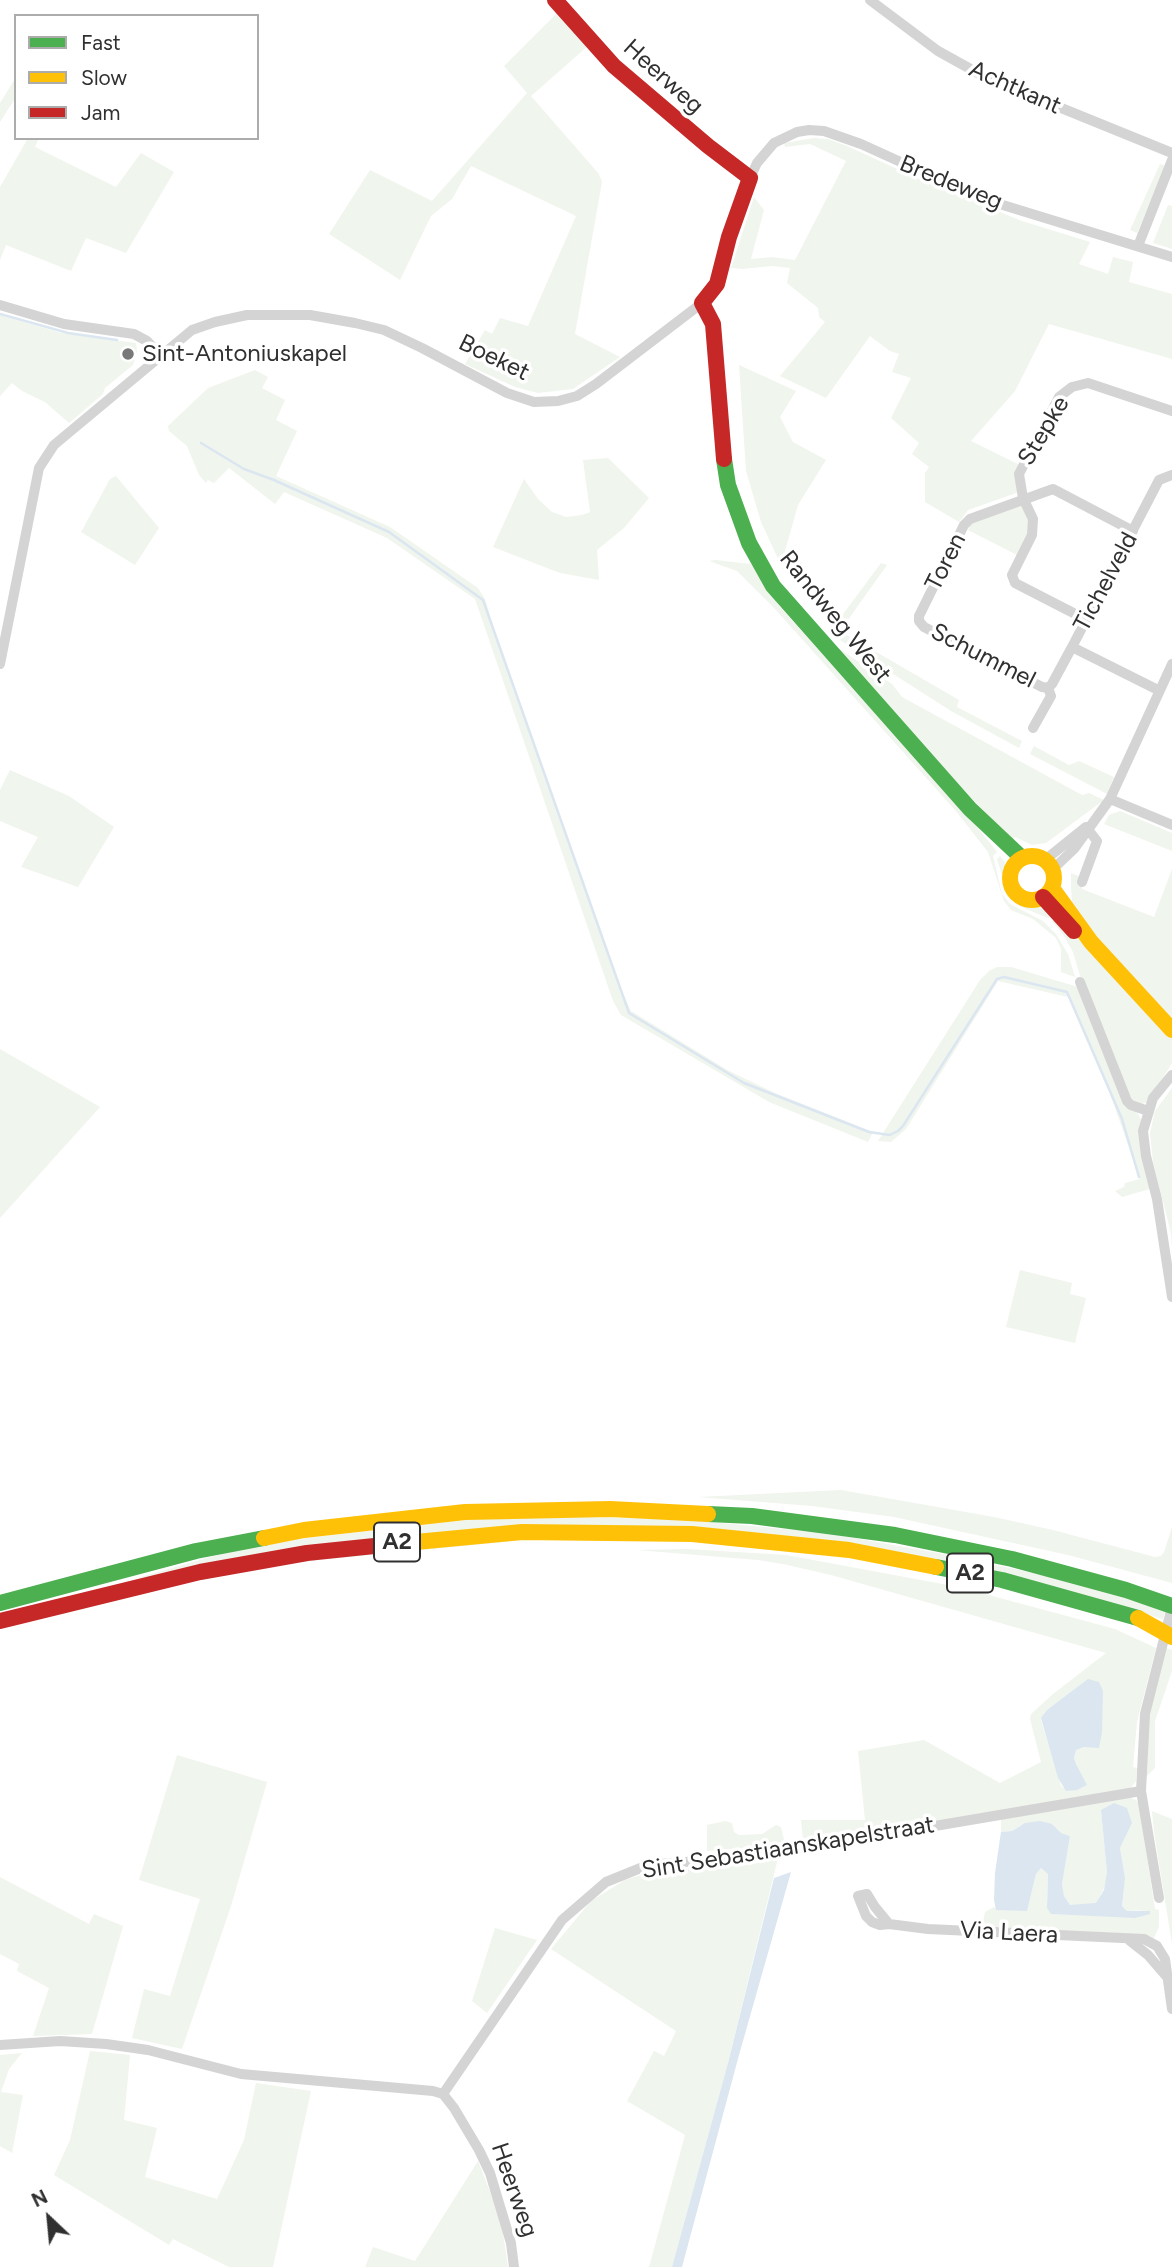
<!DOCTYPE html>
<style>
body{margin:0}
#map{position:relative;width:1172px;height:2267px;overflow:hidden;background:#fff;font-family:Figtree,sans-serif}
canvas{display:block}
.legend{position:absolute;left:14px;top:14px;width:245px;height:126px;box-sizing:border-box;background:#fff;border:2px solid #acacac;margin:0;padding:9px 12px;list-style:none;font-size:21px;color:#303030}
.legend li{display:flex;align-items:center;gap:14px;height:35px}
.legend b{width:35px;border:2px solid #acacac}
.north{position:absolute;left:14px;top:2183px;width:70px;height:70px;-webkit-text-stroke:5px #fff;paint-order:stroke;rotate:334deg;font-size:19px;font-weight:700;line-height:28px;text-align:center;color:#303030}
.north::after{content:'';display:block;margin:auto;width:24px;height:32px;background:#303030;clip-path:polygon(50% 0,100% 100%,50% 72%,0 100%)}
</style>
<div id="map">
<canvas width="1172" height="2267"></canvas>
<ul class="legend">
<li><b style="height:9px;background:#4caf50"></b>Fast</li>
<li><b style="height:9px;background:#ffc107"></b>Slow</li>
<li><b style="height:9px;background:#c62828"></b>Jam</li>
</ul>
<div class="north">N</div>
</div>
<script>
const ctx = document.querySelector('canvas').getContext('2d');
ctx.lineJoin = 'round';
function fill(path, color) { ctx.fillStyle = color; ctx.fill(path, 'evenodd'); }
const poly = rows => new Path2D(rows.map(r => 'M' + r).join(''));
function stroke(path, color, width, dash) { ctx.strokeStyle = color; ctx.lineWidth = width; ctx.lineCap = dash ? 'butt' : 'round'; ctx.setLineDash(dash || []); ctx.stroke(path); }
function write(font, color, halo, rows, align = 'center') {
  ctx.font = font + ' Figtree,sans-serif'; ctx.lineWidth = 7; ctx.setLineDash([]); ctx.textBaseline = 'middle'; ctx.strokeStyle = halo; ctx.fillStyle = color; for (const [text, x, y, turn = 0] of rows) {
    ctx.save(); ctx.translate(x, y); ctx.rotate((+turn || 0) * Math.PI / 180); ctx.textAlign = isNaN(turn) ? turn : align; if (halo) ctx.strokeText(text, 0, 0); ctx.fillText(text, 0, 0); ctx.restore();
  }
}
fill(poly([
 [558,12,588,46,531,96,599,174,602,182,575,334,620,357,573,389,538,393,515,387,465,364,485,330,492,334,500,318,528,326,576,216,471,166,452,199,431,216,400,280,329,234,370,170,432,201,527,93,504,66],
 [16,77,16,97,0,122,0,103],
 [28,138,39,138,35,147,116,187,141,153,174,172,126,253,86,238,71,271,6,245,0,260,0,187],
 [814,138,828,139,847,146,928,183,1022,221,1090,242,1079,264,1108,274,1113,257,1133,262,1129,282,1172,294,1172,359,1049,324,1015,391,971,441,1022,466,1019,492,968,510,959,522,925,502,925,473,929,467,912,454,919,443,891,418,911,378,892,372,899,354,890,351,870,336,826,398,780,376,825,322,819,317,818,308,787,283,790,268,772,266,742,269,731,268,754,197,764,210,751,259,772,257,795,260,846,161,810,144,785,147,784,143],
 [1160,164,1166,166,1137,233,1130,230],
 [1168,205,1172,206,1172,249,1153,243],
 [0,315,61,333,136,343,137,351,133,365,105,388,103,394,69,423,45,402,22,391,12,383,0,396],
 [739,365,796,391,780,417,793,442,826,460,798,505,781,565,761,522,746,471],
 [255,370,268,377,262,388,285,400,276,420,297,431,276,476,390,527,478,588,485,599,496,635,621,989,631,1011,729,1071,775,1093,873,1132,868,1142,769,1102,621,1015,613,1001,475,599,387,538,284,492,275,504,229,468,214,483,208,480,206,483,199,475,187,446,169,431,168,426,208,388],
 [608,458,649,498,624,528,597,550,599,580,560,573,493,547,524,479,538,499,552,512,566,517,582,515,590,512,583,460],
 [116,476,159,528,135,565,81,532,110,479],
 [1023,503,1032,527,1017,555,968,530,971,523],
 [716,560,751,564,780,607,974,823,997,852,993,856,1002,894,1010,904,1043,921,1056,934,1068,954,1075,977,1061,972,1061,949,1056,938,1033,919,1011,910,1004,901,988,852,955,810,775,609,737,571,709,561],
 [881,563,887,565,840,631,959,700,957,707,1022,741,1019,748,951,711,829,633],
 [826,640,892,684,902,697,1082,795,1089,793,1104,800,1046,843,1032,845,1015,837,1010,840],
 [1034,746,1069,765,1079,761,1114,777,1107,794,1030,754],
 [10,770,69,796,114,827,78,887,21,867,38,837,0,821,0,790],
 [1120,811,1172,833,1172,851,1104,824,1109,815],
 [1000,856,1005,862,1007,871,1006,886,1010,894,1020,903,1045,909,1052,915,1048,918,1024,908,1009,898,997,859],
 [1172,869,1172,1022,1120,967,1072,904,1071,883,1071,873,1081,877,1082,889,1154,917],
 [1056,918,1085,944,1172,1037,1172,1063,1148,1102,1142,1104,1133,1100,1128,1092,1084,989,1073,952,1064,936,1052,921],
 [997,967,1011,967,1078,987,1130,1107,1138,1114,1142,1121,1150,1189,1122,1197,1115,1191,1124,1187,1125,1183,1140,1179,1107,1085,1068,997,998,981,906,1129,891,1142,878,1141,980,980,989,971],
 [0,1049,100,1107,0,1218],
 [1172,1088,1172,1248,1171,1233,1153,1162,1150,1133,1155,1111],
 [1020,1270,1072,1283,1070,1294,1086,1298,1075,1343,1006,1327],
 [841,1490,994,1517,1053,1530,1155,1557,1161,1556,1164,1552,1172,1527,1172,1583,1068,1555,894,1517,812,1506,698,1497],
 [586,1517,690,1520,826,1533,949,1555,1038,1574,1166,1609,1163,1619,1031,1583,645,1528,137,1578,228,1552,288,1540,476,1519],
 [687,1549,786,1555,959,1587,1115,1629,1156,1648,1137,1722,1133,1767,1137,1768,1136,1781,1131,1788,932,1822,926,1818,803,1841,801,1820,865,1820,858,1751,924,1740,1000,1783,1041,1762,1030,1719,1031,1714,1053,1694,1106,1653,831,1575,783,1564,758,1560,637,1550],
 [1065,1697,1099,1747,1084,1747,1076,1750,1074,1758,1076,1764,1086,1785,1069,1791,1061,1786,1041,1720,1047,1710],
 [1166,1648,1172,1650,1172,1671,1155,1721,1155,1768,1147,1776,1148,1722],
 [177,1755,267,1782,231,1906,182,2049,132,2038,144,1989,170,1996,200,1899,139,1880],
 [1129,1797,1136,1800,1139,1805,1155,1909,1159,1910,1159,1927,1154,1938,1145,1935,982,1927,985,1912,994,1907,996,1909,1027,1911,1036,1874,1041,1868,1048,1874,1047,1903,1051,1914,1086,1915,1146,1910,1127,1911,1122,1906,1125,1878,1120,1848,1132,1823,1101,1810,1107,1872,1106,1884,1096,1904,1085,1905,1070,1905,1064,1896,1062,1884,1070,1836,1060,1833,1052,1824,1021,1825,1012,1831,1001,1832,1001,1818],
 [1152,1811,1172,1819,1172,1944,1154,1832],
 [725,1821,732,1823,734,1832,739,1835,762,1834,776,1825,781,1827,785,1844,707,1851,707,1825],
 [778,1858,728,2063,672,2267,649,2267,685,2135,627,2101,654,2051,664,2056,676,2031,551,1949,591,1901,625,1880,654,1871,753,1864],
 [0,1877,89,1924,94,1914,123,1926,92,2034,33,2036,49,1988,17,1971,19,1964,0,1954],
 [495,1928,537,1940,487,2013,472,2001],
 [90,2051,130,2055,124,2120,157,2128,145,2177,217,2199,244,2140,256,2083,311,2091,273,2267,229,2267,173,2239,169,2245,54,2175,70,2140],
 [22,2053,9,2069,1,2092,23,2095,12,2153,0,2146,0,2055],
 [478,2161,501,2220,508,2267,365,2267,373,2247,415,2261]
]), '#f0f5ed');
fill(poly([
 [1088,1679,1099,1682,1103,1691,1102,1732,1099,1748,1084,1747,1076,1750,1074,1758,1076,1764,1087,1785,1077,1790,1066,1791,1058,1778,1041,1718,1047,1710],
 [1114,1803,1127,1808,1132,1823,1120,1848,1125,1878,1122,1906,1127,1911,1150,1911,1150,1914,1135,1918,1051,1914,1047,1908,1048,1874,1041,1868,1036,1874,1027,1911,996,1910,994,1900,995,1873,1001,1832,1012,1831,1025,1823,1040,1821,1052,1824,1061,1833,1070,1836,1062,1884,1064,1896,1070,1905,1096,1903,1104,1890,1107,1872,1101,1810],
 [791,1872,739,2055,682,2267,672,2267,728,2063,774,1878]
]), '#dbe6f1');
stroke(poly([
 [0,314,68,333,117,340],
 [201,443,244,469,274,480,389,532,483,600,629,1013,744,1083,869,1132,890,1135,898,1131,903,1126,997,979,1004,977,1067,992,1122,1119,1139,1177]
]), '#dbe6f1', 2.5);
stroke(poly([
 [870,0,938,51,985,77,1172,153],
 [750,178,757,163,774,143,797,132,809,130,824,131,861,144,980,198,1172,257],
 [1138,246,1172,160],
 [0,305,64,324,134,334,147,341,160,355],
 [1087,620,1015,583,1012,575,1032,535,1033,519,1023,498,1019,474,1059,397,1072,387,1088,383,1172,411],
 [1072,647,1052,684,1048,688,1042,687,924,627,919,621,919,616,964,525,970,519,1053,489,1133,531],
 [0,664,39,468,54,445,192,330,215,322,247,315,310,315,355,323,384,330,422,348,507,393,534,402,558,401,577,396,596,384,702,303],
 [1158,690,1072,647,1159,480,1172,475],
 [1033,728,1051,696,1048,688],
 [1110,799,1172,825],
 [1045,860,1086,827],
 [1053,869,1074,849,1110,799,1172,664],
 [1082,882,1097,841,1086,827],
 [1080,982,1127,1101,1131,1105,1148,1111],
 [1172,1075,1153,1098,1143,1131,1146,1156,1157,1199,1172,1297],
 [1159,1898,1141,1791,1145,1714,1172,1607],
 [889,1924,875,1907,867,1894,858,1896,866,1916,872,1922,880,1925,889,1924,928,1929,1144,1939,1157,1946,1165,1959,1172,2009],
 [1129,1940,1148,1955,1167,1977],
 [0,2045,60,2041,106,2044,148,2050,241,2074,433,2091,443,2094,454,2108,479,2150,490,2173,511,2243,514,2267],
 [443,2094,562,1920,606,1882,648,1865,758,1856,1141,1791]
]), '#d4d4d4', 10);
stroke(poly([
 [724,459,728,485,749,543,773,586,970,809,1022,858],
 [708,1514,752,1516,895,1535,1012,1559,1126,1590,1172,1606],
 [936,1567,1002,1580,1138,1618],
 [0,1603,196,1551,264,1538]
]), '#4caf50', 16);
stroke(poly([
 '1010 878a22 22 0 1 1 44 0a22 22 0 1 1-44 0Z',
 [1052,888,1091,942,1172,1030],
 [264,1538,304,1530,465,1512,610,1509,708,1514],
 [384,1545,522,1532,692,1534,849,1550,936,1567]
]), '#ffc107', 16);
stroke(poly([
 [555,0,614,66,708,146,750,178,729,237,717,284,702,303,713,324,724,459],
 [1043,897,1074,931],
 [0,1621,200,1572,307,1553,384,1545]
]), '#c62828', 16);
stroke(poly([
 [1138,1618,1172,1637]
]), '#ffc107', 16);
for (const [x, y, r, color] of [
 [128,354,7,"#787878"]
]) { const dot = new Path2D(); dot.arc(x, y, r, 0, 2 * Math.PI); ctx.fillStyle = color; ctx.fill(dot); stroke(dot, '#fff', 2.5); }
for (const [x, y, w] of [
 [397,1542,46],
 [970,1573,46]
]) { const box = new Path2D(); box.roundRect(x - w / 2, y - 19.5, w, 39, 5); ctx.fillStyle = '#fff'; ctx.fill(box); stroke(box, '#303030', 2); }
write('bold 23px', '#303030', null, [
 ["A2",397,1542],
 ["A2",970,1573]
]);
write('24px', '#303030', '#fff', [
 ["Heerweg",663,77,42],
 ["Achtkant",1015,88,24],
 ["Bredeweg",951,183,22],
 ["Boeket",494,358,26],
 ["Stepke",1044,431,-59],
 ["Toren",946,562,-63],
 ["Tichelveld",1106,582,-62],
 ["Randweg West",835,617,51],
 ["Schummel",983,656,27],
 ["Sint Sebastiaanskapelstraat",788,1848,-9],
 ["Via Laera",1009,1933,3],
 ["Heerweg",514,2190,71]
]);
write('24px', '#303030', '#fff', [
 ["Sint-Antoniuskapel",142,354]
], 'left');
</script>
